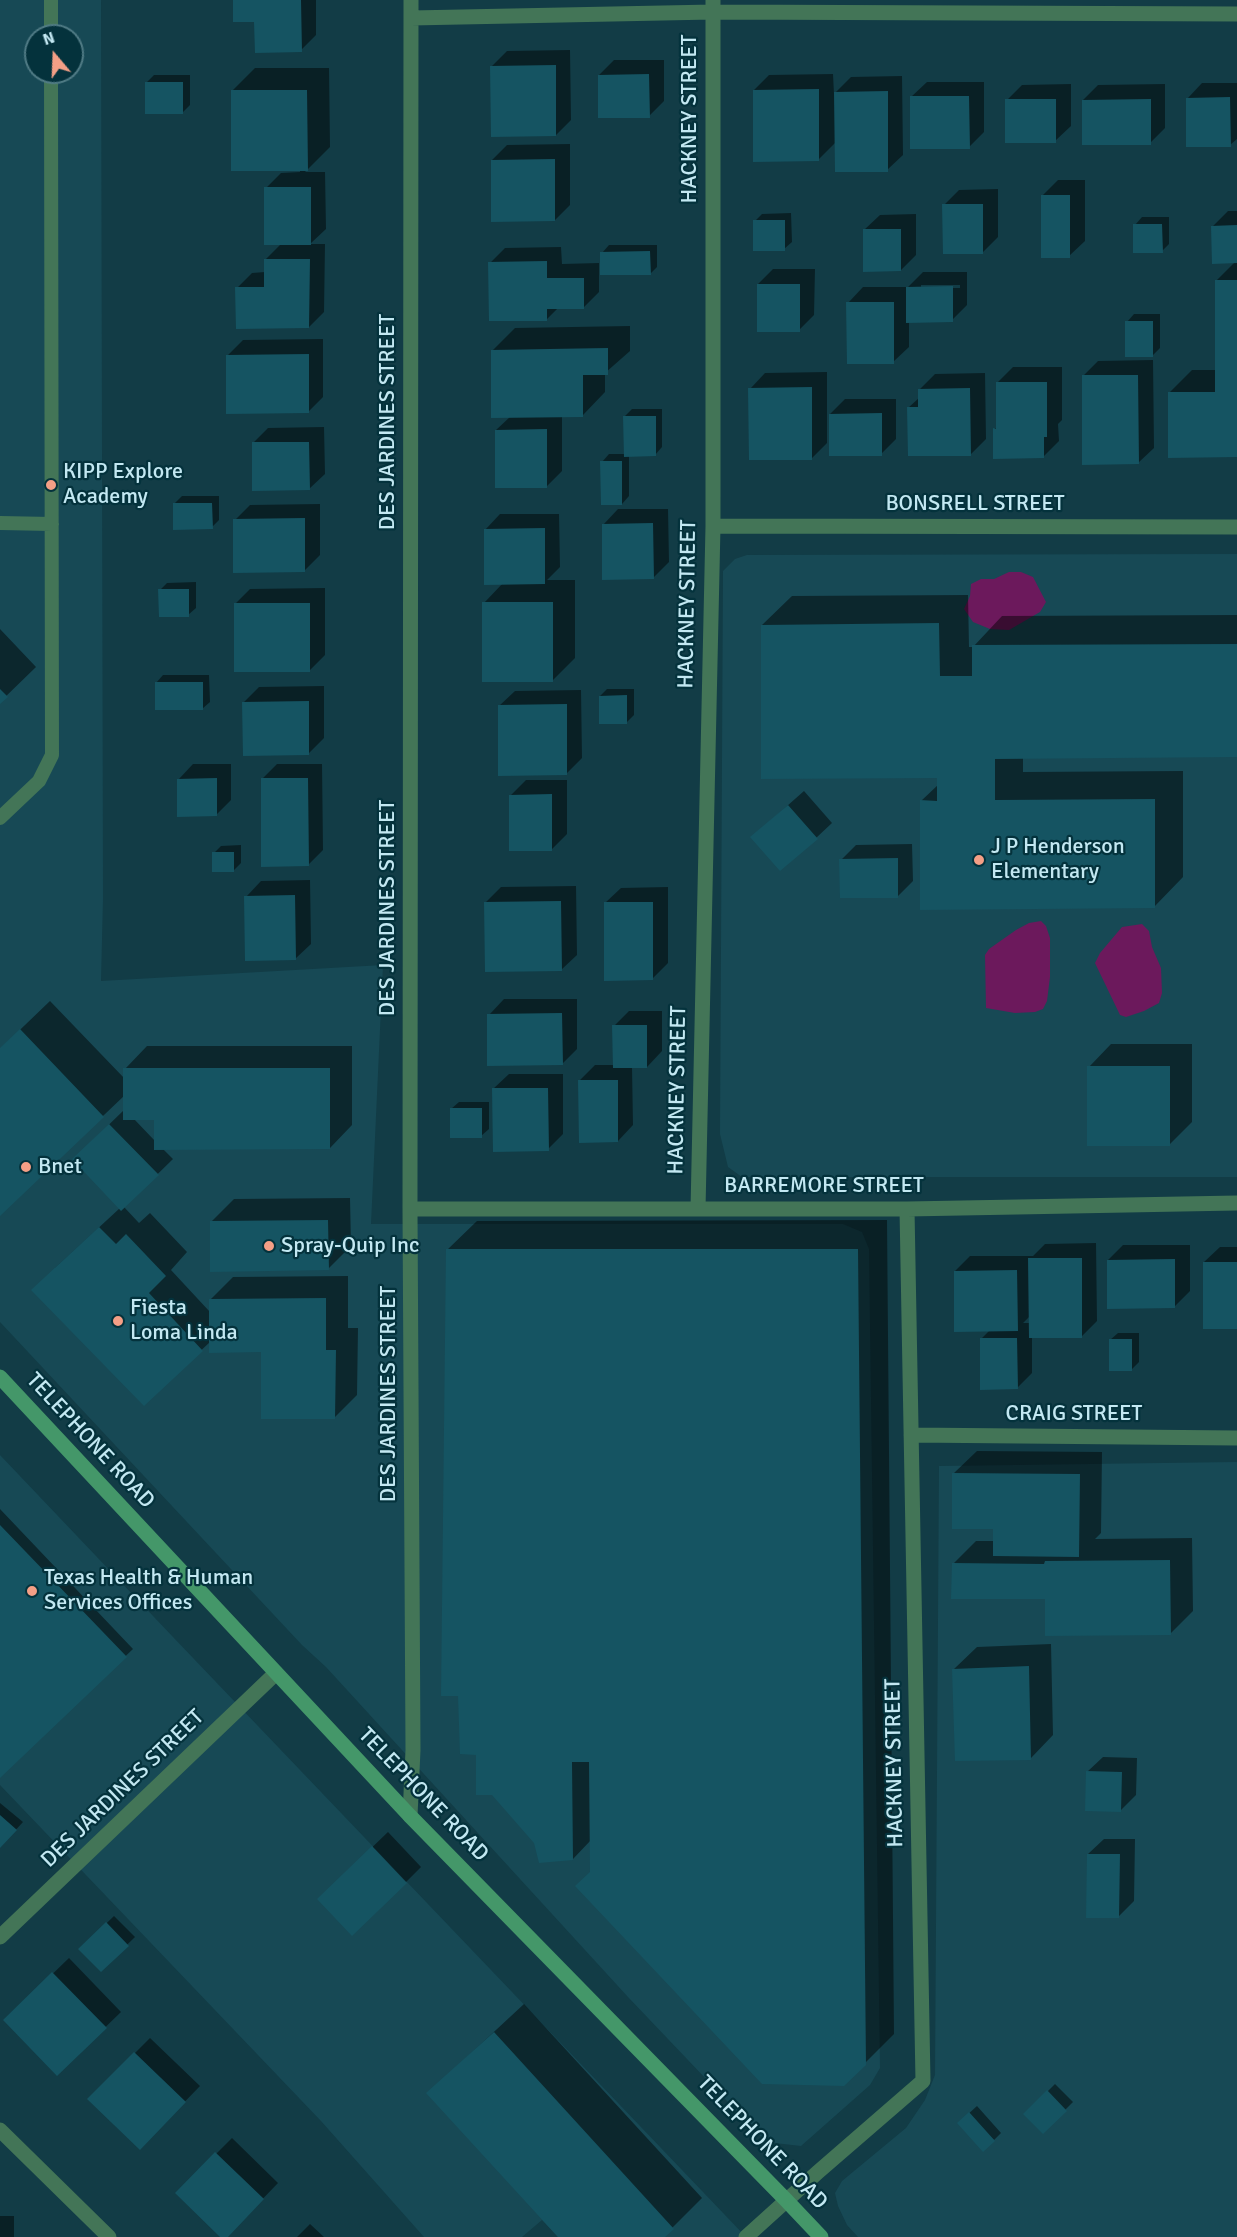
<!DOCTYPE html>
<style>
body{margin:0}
#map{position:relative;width:1237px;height:2237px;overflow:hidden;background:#123c46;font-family:Signika,sans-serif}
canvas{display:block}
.north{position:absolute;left:24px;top:24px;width:60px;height:60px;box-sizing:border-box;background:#04323c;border:2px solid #507b85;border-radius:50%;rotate:341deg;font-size:16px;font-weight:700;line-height:24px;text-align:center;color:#c3e8f2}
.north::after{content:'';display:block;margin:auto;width:21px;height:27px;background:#f49f86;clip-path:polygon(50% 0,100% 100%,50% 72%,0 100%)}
</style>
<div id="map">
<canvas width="1237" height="2237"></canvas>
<div class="north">N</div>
</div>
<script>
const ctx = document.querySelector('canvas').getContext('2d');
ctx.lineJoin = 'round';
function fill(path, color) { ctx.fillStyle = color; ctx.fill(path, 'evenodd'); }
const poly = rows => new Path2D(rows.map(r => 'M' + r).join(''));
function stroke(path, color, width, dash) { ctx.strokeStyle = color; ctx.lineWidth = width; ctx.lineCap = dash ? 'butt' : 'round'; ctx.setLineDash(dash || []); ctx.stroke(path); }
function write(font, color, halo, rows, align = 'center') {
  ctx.font = font + ' Signika,sans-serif'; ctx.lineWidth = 4.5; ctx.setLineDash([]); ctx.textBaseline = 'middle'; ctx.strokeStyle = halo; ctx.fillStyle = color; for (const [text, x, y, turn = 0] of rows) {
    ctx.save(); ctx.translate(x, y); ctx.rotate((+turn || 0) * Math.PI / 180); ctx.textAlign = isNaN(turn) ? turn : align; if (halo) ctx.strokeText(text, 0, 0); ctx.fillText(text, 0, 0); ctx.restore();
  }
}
fill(poly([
 [0,0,101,0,103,898,101,981,383,965,371,1224,843,1224,862,1232,869,1249,880,2068,870,2085,801,2146,766,2142,628,1997,326,1667,302,1645,0,1322],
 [36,36,72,36,72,72,36,72],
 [1237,554,1237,1177,742,1177,728,1167,720,1134,723,571,735,559,747,555],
 [0,1455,173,1637,746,2237,558,2237,542,2220,522,2237,424,2237,321,2121,0,1785],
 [1237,1462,1237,2237,858,2237,847,2225,838,2206,835,2193,842,2181,906,2128,925,2100,935,2075,939,1466]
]), '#174955');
fill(poly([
 [1009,572,1021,572,1033,577,1046,602,1040,612,1009,630,990,629,973,622,964,609,970,596,971,584,981,579,994,579],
 [1041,921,1046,926,1050,938,1050,977,1047,1001,1043,1009,1035,1012,1015,1013,986,1008,985,955,989,949,1016,930,1029,923],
 [1142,924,1149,931,1152,947,1161,968,1162,993,1159,1003,1144,1011,1126,1017,1120,1015,1095,963,1100,953,1122,927]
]), '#6c195c');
fill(poly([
 [234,0,316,0,316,35,301,50,256,21],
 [570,50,571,120,556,135,492,66,507,51],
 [614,60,664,60,664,101,649,116,599,75],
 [255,68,329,68,330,147,305,172,325,172,326,229,310,244,325,244,324,312,309,327,237,288,252,273,265,272,265,260,281,244,266,188,281,173,300,172,300,169,232,91],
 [833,74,834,94,851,77,902,76,903,155,887,170,836,142,818,160,754,90,769,75],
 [154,75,190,75,190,105,183,112,147,82],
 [927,82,984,82,984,132,969,147,911,97],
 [1202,83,1237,83,1237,139,1230,145,1187,99],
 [1071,84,1071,126,1055,141,1007,100,1022,85],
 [1165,84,1165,128,1150,143,1083,100,1098,85],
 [570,144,570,205,555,220,492,160,507,145],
 [1058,180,1085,180,1085,241,1069,256,1042,196],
 [998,189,998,237,983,252,944,205,959,190],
 [1228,211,1237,211,1237,456,1169,393,1192,370,1217,370,1216,281,1235,262,1213,226],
 [791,213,792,242,784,249,755,221,762,214],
 [916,214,916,255,901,270,864,230,880,215],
 [1142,217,1169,217,1169,244,1162,251,1135,225],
 [609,245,657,245,657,267,650,274,602,253],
 [561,247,562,264,599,263,599,292,584,307,559,307,547,319,490,263,505,248],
 [773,269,815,269,814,315,799,330,758,284],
 [923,272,967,272,967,305,952,320,909,321,909,347,893,362,848,303,863,287,908,287],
 [921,285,960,285,960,288,921,288],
 [1134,314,1160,314,1160,348,1153,355,1127,322],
 [630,326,630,351,605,373,605,392,583,415,562,415,562,471,547,486,496,430,511,416,492,351,515,328],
 [323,339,323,397,308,412,228,355,243,340],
 [1153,360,1154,448,1138,463,1083,376,1098,361],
 [1013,367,1062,367,1062,420,1058,424,1059,441,1043,457,995,429,998,426,997,383],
 [827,372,827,443,812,458,750,389,765,373],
 [985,373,986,439,971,454,908,408,920,397,920,389,935,374],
 [845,399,896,399,896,439,881,454,830,414],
 [632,409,662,409,662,447,655,455,629,455,629,496,622,504,602,462,609,454,626,454,625,416],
 [324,427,325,474,309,489,253,443,268,428],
 [182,496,219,496,219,520,212,527,174,504],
 [320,504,320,555,305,570,235,520,250,505],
 [618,509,668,509,669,562,653,578,603,525],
 [500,514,559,514,560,567,547,580,575,580,575,658,552,681,484,603,503,583,485,530],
 [196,582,196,608,188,615,160,590,167,583],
 [325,588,325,655,310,670,235,604,250,589],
 [968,595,969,647,973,647,1002,616,1237,615,1237,756,1023,757,1023,772,1183,771,1183,877,1154,907,921,801,939,784,939,777,762,625,792,596],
 [0,629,36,667,0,702],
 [163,675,209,675,210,702,202,709,156,683],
 [324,686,324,738,309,753,244,702,259,687],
 [607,689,634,689,634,715,626,723,600,696],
 [581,690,582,758,567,773,499,706,515,691],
 [193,764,231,764,231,800,216,815,178,780],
 [277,764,322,764,323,850,308,865,262,779],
 [526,780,567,780,567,834,552,849,511,795],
 [804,791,832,823,816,838,752,837],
 [912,844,913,881,898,896,841,860,856,845],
 [241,845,241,863,234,870,214,853,221,846],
 [310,880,311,944,295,959,246,897,261,881],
 [576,886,577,955,561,970,486,902,501,887],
 [668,887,668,963,653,978,605,903,621,888],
 [504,999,577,999,577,1049,562,1064,489,1015],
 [50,1001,125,1079,125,1069,147,1046,352,1046,352,1125,330,1148,162,1148,173,1159,124,1207,139,1223,150,1213,187,1252,171,1270,210,1312,210,1300,233,1277,348,1276,348,1328,358,1328,357,1395,334,1418,263,1351,210,1342,144,1404,55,1268,120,1208,89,1144,124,1110,125,1095,0,1214,0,1049],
 [155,1118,155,1141,134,1119],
 [629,1011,662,1011,662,1051,647,1067,632,1067,633,1125,618,1141,580,1080,595,1065,614,1065,614,1026],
 [1111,1044,1192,1044,1192,1122,1169,1145,1089,1067],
 [509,1074,563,1074,563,1134,548,1149,493,1089],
 [459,1102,489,1102,489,1129,481,1136,451,1109],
 [350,1198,351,1246,328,1269,211,1222,234,1199],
 [887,1220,894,2034,844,2084,591,1872,591,1840,573,1859,535,1842,478,1754,447,1250,477,1221],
 [1096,1243,1097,1321,1082,1336,1032,1337,1032,1373,1017,1388,981,1339,990,1330,955,1271,970,1256,1033,1256,1045,1244],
 [1030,1316,1030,1323,1023,1323],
 [1123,1245,1190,1245,1190,1291,1175,1306,1108,1260],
 [1220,1247,1237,1247,1237,1327,1204,1262],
 [1118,1333,1139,1333,1139,1362,1132,1369,1110,1340],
 [977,1451,1102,1452,1101,1533,1095,1539,1192,1538,1193,1611,1170,1634,1046,1598,953,1564,976,1541,995,1541,995,1528,954,1473],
 [0,1509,133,1649,0,1776],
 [1051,1644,1053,1735,1031,1758,954,1669,977,1647],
 [1103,1757,1137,1758,1136,1795,1120,1811,1087,1772],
 [0,1803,23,1822,0,1847],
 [388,1832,421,1867,406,1882,334,1884],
 [1104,1839,1135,1839,1134,1901,1119,1916,1088,1854],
 [114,1916,135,1937,101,1970,80,1949],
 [69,1958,121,2012,57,2074,5,2020],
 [524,2004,702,2198,663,2237,560,2237,428,2093],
 [150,2038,200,2086,140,2148,89,2099],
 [1055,2084,1073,2102,1043,2132,1025,2114],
 [977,2106,1001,2133,994,2140,966,2116],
 [232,2138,278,2183,226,2237,222,2237,177,2193],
 [0,2216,14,2216,14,2237,0,2237],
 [310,2224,324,2237,297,2237]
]), '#0007');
fill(poly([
 [233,0,301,0,302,52,255,53,254,22,233,22],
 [556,65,556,136,491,137,490,66],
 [649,74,650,118,598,118,598,75],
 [145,82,183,82,183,114,145,114],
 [819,89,819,161,753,162,753,90],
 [231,90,307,90,308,171,231,171],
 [888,91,888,172,835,172,834,92],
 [910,96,969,96,970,149,910,149],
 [1230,97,1231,147,1186,147,1186,98],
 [1005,99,1056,99,1056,143,1005,143],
 [1151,99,1151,145,1082,145,1082,100],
 [555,159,555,221,491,222,491,160],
 [264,187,311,187,311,245,264,245],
 [1041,195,1070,195,1070,258,1041,258],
 [942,204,983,204,983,254,943,254],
 [753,220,785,220,785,251,753,251],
 [1133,224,1162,224,1163,253,1133,253],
 [1237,225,1237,263,1212,264,1211,226],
 [863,229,901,229,901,271,863,272],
 [650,251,651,275,600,275,600,252],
 [264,259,310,259,309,328,236,329,235,287,264,287],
 [547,261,547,278,584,278,584,309,547,309,547,321,489,321,488,262],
 [1215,280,1237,280,1237,457,1168,458,1168,392,1215,392],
 [757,284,800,284,800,332,757,332],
 [953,286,953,322,906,323,906,287],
 [846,302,894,302,894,364,847,364],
 [1125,321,1153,321,1153,357,1125,357],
 [608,348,608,375,583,375,583,417,491,418,491,350],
 [309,354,309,413,226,414,226,355],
 [1082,375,1138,375,1139,464,1082,465],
 [996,382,1047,382,1047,437,1044,437,1044,458,993,459,993,428,996,429],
 [812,387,812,460,749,460,748,388],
 [970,388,971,456,908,456,907,407,918,407,918,389],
 [882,413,882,456,829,456,829,414],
 [623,416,656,416,656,456,624,457],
 [547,429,547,488,495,488,495,430],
 [252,442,309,442,310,490,252,491],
 [600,461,622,461,622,505,601,505],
 [173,503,212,503,213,529,173,530],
 [305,518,305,572,233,573,233,519],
 [653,523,654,579,602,580,602,524],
 [545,528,545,584,484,585,484,529],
 [158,589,189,589,189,617,159,617],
 [482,602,553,602,553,682,482,682],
 [234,603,310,603,310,672,234,672],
 [939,623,940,676,972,676,972,645,1237,644,1237,757,995,759,995,800,1155,799,1155,908,920,910,920,800,937,801,937,778,761,779,761,625],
 [155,682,203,682,203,710,155,710],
 [0,689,8,697,0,704],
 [627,695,627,724,599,724,599,696],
 [309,701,309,755,243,756,242,702],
 [567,704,567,775,498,776,498,705],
 [217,778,217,816,177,817,177,779],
 [261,778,308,778,309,866,261,867],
 [552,794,552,851,509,851,509,795],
 [788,805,818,839,780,871,750,837],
 [212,852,234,852,234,872,212,872],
 [898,858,898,898,840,898,839,859],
 [295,895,296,960,245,961,244,896],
 [561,901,562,971,485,972,484,902],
 [604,902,653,902,653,980,604,981],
 [562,1013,563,1065,487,1066,487,1014],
 [612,1025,647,1025,647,1068,613,1068],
 [20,1029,104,1117,0,1216,0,1048],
 [1087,1066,1170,1066,1170,1146,1087,1146],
 [123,1068,330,1068,330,1149,154,1150,154,1120,123,1120],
 [578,1080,618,1080,618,1142,579,1143],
 [492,1088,548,1088,549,1151,493,1152],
 [450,1108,482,1108,482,1138,450,1138],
 [109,1124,159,1175,121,1211,72,1159],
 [328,1220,329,1270,210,1272,210,1221],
 [99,1227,116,1244,126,1234,166,1276,149,1293,203,1351,144,1406,31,1290],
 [446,1249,858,1249,866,2065,844,2086,762,2084,575,1886,590,1872,589,1762,572,1762,573,1860,539,1863,534,1843,492,1795,476,1795,476,1755,460,1754,458,1696,441,1696],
 [1028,1258,1082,1258,1082,1338,1029,1338],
 [1175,1259,1175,1308,1107,1309,1107,1260],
 [1203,1262,1237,1262,1237,1329,1203,1329],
 [1017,1270,1018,1331,954,1332,954,1271],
 [326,1298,326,1350,336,1350,335,1419,261,1419,261,1352,209,1353,209,1299],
 [980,1338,1017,1338,1018,1389,980,1390],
 [1109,1339,1132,1339,1132,1371,1109,1371],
 [952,1473,1080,1474,1079,1557,993,1556,993,1529,952,1529],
 [0,1525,127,1657,0,1778],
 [1170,1560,1171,1635,1045,1636,1045,1599,951,1599,952,1563,1044,1564,1045,1561],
 [1029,1666,1031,1760,955,1761,952,1669],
 [1086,1771,1122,1772,1121,1812,1085,1811],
 [0,1815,17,1830,0,1848],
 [372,1846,407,1883,352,1936,317,1899],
 [1087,1854,1120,1854,1119,1918,1086,1918],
 [106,1922,129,1946,101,1972,78,1949],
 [52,1972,107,2028,57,2076,3,2020],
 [494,2032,674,2229,665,2237,558,2237,426,2093],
 [134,2052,186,2102,140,2150,87,2099],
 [1047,2090,1067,2111,1043,2134,1023,2114],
 [969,2112,995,2141,983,2152,957,2123],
 [215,2152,264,2199,228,2237,220,2237,175,2193]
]), '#155462');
stroke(poly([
 [51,0,51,36],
 [0,523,52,524],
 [0,818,39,781,52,755,51,72]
]), '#437557', 14);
stroke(poly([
 [411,18,713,12,1237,14],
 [713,526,1237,527],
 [410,1209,907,1209,1237,1203],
 [698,1209,713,526,713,0],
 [911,1435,1237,1438],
 [410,1816,413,1750,410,1209,411,0],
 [0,1937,276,1673],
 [0,2130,109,2237],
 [746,2237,818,2172,923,2081,907,1209]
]), '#437557', 15);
stroke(poly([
 [0,1377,410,1816,786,2200,821,2237]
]), '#449769', 15);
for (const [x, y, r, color] of [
 [51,485,6,"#f49f86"],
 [979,860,6,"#f49f86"],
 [26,1167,6,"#f49f86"],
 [269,1246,6,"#f49f86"],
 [118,1321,6,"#f49f86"],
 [32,1591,6,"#f49f86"]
]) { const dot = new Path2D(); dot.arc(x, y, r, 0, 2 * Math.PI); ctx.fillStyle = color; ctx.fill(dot); stroke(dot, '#04323c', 2); }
write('22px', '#c3e8f2', '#04323c', [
 ["HACKNEY STREET",690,119,-90],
 ["DES JARDINES STREET",388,422,-90],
 ["BONSRELL STREET",975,504],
 ["HACKNEY STREET",688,604,-89],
 ["DES JARDINES STREET",388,908,-90],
 ["HACKNEY STREET",678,1090,-89],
 ["BARREMORE STREET",824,1186],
 ["DES JARDINES STREET",389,1394,-90],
 ["CRAIG STREET",1074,1414],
 ["TELEPHONE ROAD",90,1441,47],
 ["HACKNEY STREET",895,1763,-91],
 ["DES JARDINES STREET",123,1789,-44],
 ["TELEPHONE ROAD",423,1795,46],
 ["TELEPHONE ROAD",762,2143,46]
]);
write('22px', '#c3e8f2', '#04323c', [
 ["KIPP Explore",63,472],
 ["Academy",63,497],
 ["J P Henderson",991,847],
 ["Elementary",991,872],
 ["Bnet",38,1167],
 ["Spray-Quip Inc",281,1246],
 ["Fiesta",130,1308],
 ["Loma Linda",130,1333],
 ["Texas Health & Human",44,1578],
 ["Services Offices",44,1603]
], 'left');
</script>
